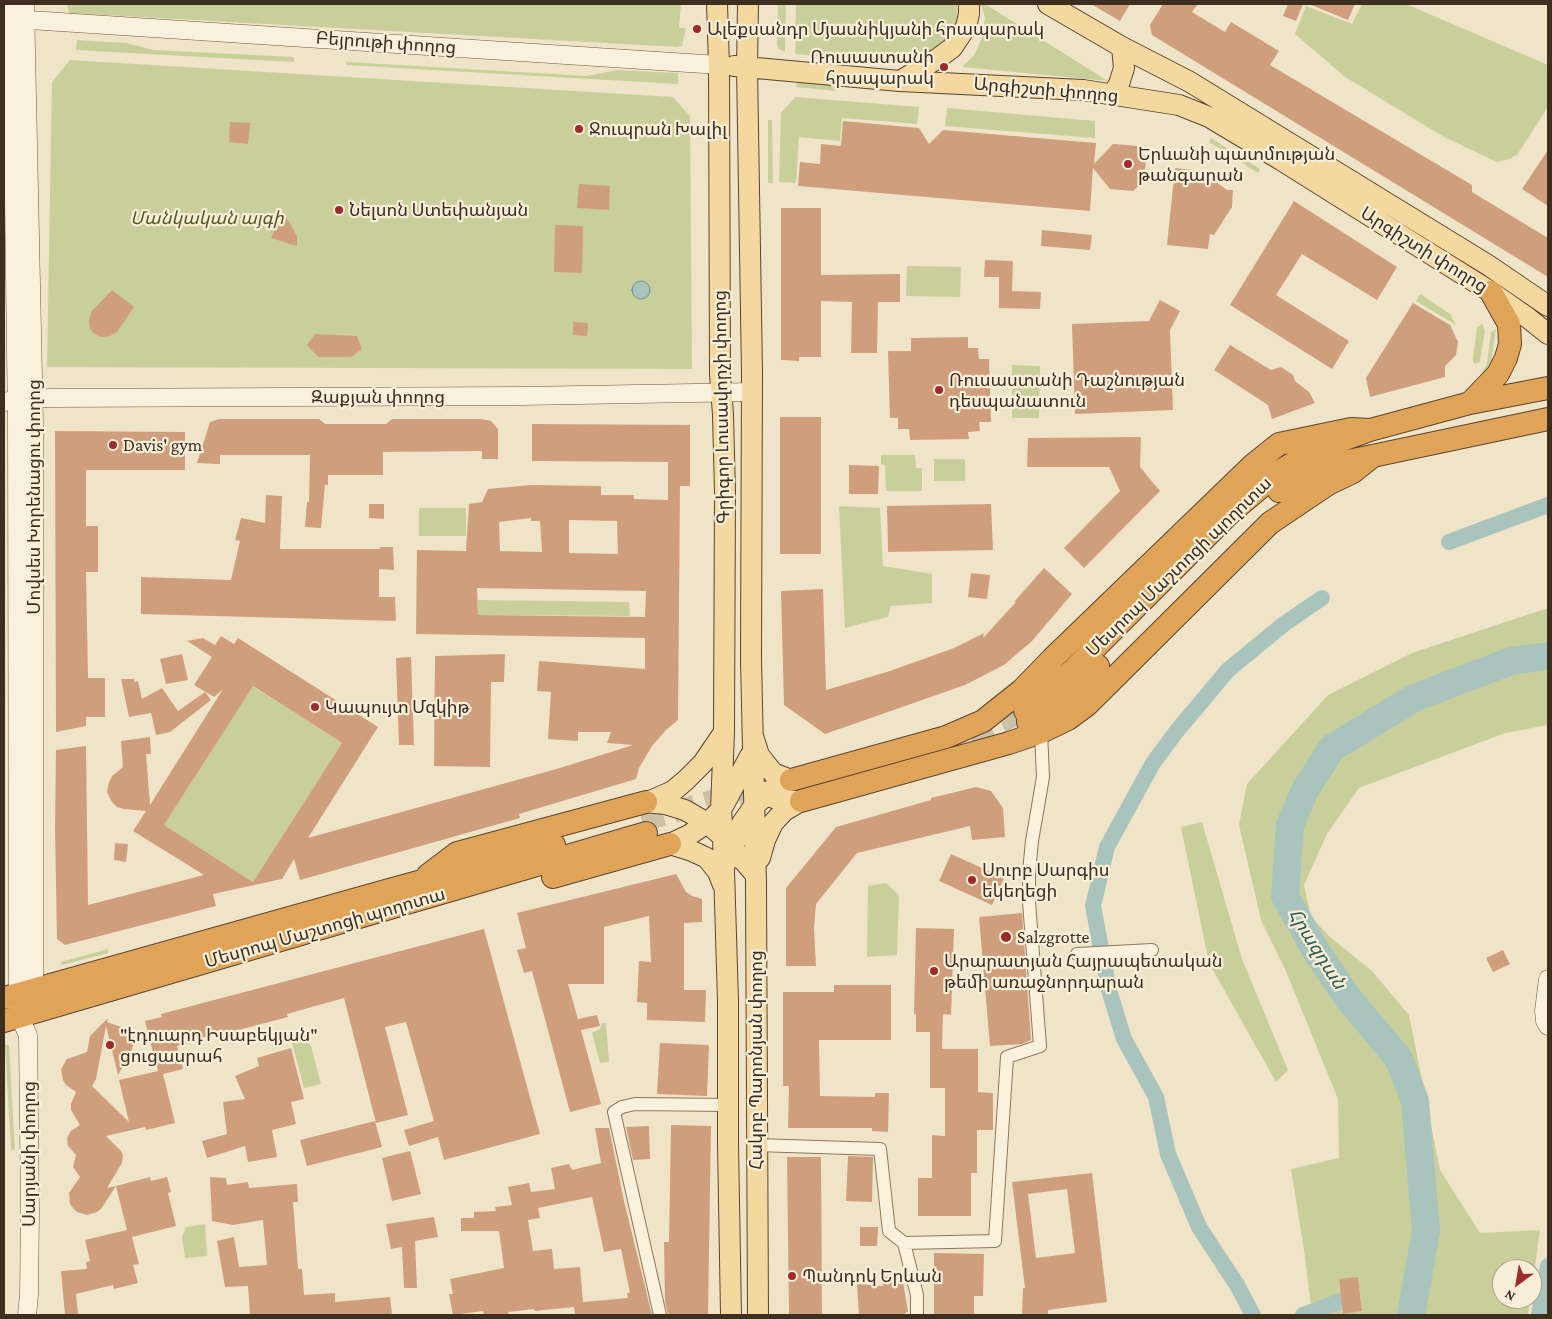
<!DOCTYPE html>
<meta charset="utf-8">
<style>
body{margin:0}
#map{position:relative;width:1552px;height:1319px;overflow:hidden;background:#f0e4c8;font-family:"Crimson Pro",serif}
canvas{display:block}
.frame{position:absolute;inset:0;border:5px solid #3d2e20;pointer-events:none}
.north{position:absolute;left:1492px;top:1259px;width:50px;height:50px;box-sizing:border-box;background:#f7eed8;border:1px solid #ada18e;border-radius:50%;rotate:212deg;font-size:14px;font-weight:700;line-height:20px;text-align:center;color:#3d2e20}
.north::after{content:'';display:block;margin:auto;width:18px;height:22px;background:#9e2a2b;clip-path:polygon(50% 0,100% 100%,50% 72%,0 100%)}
</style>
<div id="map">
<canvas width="1552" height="1319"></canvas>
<div class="frame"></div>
<div class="north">N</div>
</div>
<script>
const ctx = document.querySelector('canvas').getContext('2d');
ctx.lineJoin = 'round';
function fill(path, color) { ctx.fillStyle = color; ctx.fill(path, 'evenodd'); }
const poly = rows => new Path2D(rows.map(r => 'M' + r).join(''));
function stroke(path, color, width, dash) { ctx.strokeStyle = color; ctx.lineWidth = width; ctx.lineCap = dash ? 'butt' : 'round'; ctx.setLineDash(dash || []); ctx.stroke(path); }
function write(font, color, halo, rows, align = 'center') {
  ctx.font = font + ' "Crimson Pro","Noto Sans Armenian",serif'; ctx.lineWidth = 4.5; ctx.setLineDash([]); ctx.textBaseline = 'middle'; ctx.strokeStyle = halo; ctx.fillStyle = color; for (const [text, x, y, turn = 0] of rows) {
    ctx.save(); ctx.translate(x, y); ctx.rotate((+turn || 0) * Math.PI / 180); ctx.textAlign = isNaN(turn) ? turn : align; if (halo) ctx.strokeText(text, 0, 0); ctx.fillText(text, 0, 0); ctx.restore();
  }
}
fill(poly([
 [67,4,681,4,679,28,686,28,682,46,679,46,678,47,69,13],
 [778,4,786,4,785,52,779,49,777,46],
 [796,4,957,4,958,19,950,41,912,63,795,54],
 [981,4,985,4,1108,81,962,67,974,55,982,38,985,18],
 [1362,4,1406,4,1548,65,1548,107,1517,155,1509,159,1497,162,1444,137,1345,77,1295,34,1306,6,1352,24],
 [77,40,127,43,153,50,294,57,294,62,76,50],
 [70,60,673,97,690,116,692,369,47,367,52,82],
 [346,62,587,76,617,70,678,73,678,84,346,65],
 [797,77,827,80,836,91,796,87],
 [795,97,919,107,917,124,842,118,840,141,799,137,796,183,779,182,781,113],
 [947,108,1095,121,1095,138,945,126],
 [768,120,772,120,773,183,768,183],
 [1211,138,1260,169,1258,173,1209,142],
 [907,266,961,267,960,297,906,296],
 [1420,294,1450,314,1456,325,1416,301],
 [1482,324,1485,330,1480,361,1476,364,1473,362,1473,357,1477,327],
 [1496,329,1491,362,1486,371,1481,375,1487,363,1491,332],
 [1012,365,1040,366,1039,418,1012,418],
 [881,455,915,455,916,468,922,468,922,491,886,491,885,465,881,464],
 [934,459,965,459,965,481,934,481],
 [839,506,880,508,883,566,932,574,932,603,891,606,888,617,845,628],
 [419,508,466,508,466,536,419,536],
 [478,600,629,602,630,616,478,615],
 [1548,608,1548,725,1505,733,1359,788,1327,834,1304,885,1311,917,1330,937,1372,971,1409,1015,1440,1170,1480,1233,1540,1230,1532,1288,1532,1269,1502,1269,1502,1299,1530,1299,1528,1315,1312,1315,1304,1250,1291,1169,1339,1158,1338,1099,1285,969,1261,920,1239,825,1247,784,1328,695,1412,653],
 [1358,1277,1362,1311,1343,1313,1339,1280],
 [252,686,342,743,253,882,164,825],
 [1202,822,1242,959,1288,1070,1276,1082,1209,963,1181,827],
 [886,883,899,895,897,955,867,957,868,886],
 [108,949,108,953,62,965,61,962],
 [602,1023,606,1023,609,1062,600,1063,592,1033,600,1029],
 [307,1031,321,1084,304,1088,290,1035],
 [5,1045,9,1045,15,1150,11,1150],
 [205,1224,207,1256,185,1258,182,1237,186,1227]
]), '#c9cf9b');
const water = poly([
 '632 290a9 9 0 1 1 18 0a9 9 0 1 1-18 0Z'
]);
fill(water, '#a9c4bc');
stroke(water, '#6f938a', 1);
stroke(poly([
 [1449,542,1548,505],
 [1253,1315,1237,1285,1199,1227,1168,1154,1156,1097,1124,1039,1109,990,1093,906,1107,847,1153,763,1176,732,1228,670,1284,624,1322,598],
 [1303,1315,1341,1301],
 [1539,1315,1548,1266]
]), '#a9c4bc', 16);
stroke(poly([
 [1411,1315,1426,1231,1415,1101,1399,1059,1348,998,1316,951,1285,896,1290,825,1305,790,1332,748,1414,698,1511,661,1548,656]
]), '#a9c4bc', 28);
fill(poly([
 [1091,4,1130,4,1120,21],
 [1163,4,1198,4,1192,12,1225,32,1231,22,1279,51,1270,65,1472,185,1472,192,1548,238,1548,277,1152,35,1150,25],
 [1288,4,1303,4,1296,21,1283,16],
 [1309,4,1355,4,1348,20],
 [843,121,919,128,929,144,943,130,1096,143,1094,164,1113,144,1137,146,1146,158,1144,181,1133,191,1110,189,1093,168,1090,211,798,186,800,162,820,164,821,144,841,146],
 [230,122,250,123,248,144,229,142],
 [1548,150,1548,206,1522,189],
 [1175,168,1201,171,1227,190,1233,190,1232,207,1214,235,1210,234,1208,249,1167,245],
 [579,184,610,186,609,210,577,208],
 [1294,201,1397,267,1377,300,1302,254,1276,295,1349,341,1332,369,1230,305],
 [781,208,821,208,821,275,900,274,900,302,878,302,877,353,851,353,852,302,821,301,821,357,799,357,799,361,781,360],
 [286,217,297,236,297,246,271,238,278,222],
 [555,225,583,226,582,273,554,272],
 [1042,230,1092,235,1090,250,1041,246],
 [985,260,1013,261,1012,291,1041,292,1040,309,999,308,999,277,984,277],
 [112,290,134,307,117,332,110,336,101,337,93,333,90,328,89,321,91,312],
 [1160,300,1180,311,1170,330,1173,410,1075,414,1072,324,1149,321],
 [1413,303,1450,325,1458,342,1456,355,1445,366,1445,377,1370,397,1366,378],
 [573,322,588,323,587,336,573,335],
 [315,334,357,336,362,349,351,357,318,357,307,345],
 [968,337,968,348,978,348,979,359,989,359,991,422,979,422,980,431,968,432,969,439,910,440,909,429,898,429,898,418,890,418,888,351,911,351,911,338],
 [1230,345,1271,370,1281,367,1293,375,1295,381,1309,392,1315,403,1272,419,1268,405,1214,370],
 [780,417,821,417,821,554,780,554],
 [219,419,319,419,325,424,386,424,392,419,481,419,491,421,498,429,498,459,482,459,482,451,383,452,383,475,328,475,328,485,325,485,321,528,305,527,307,502,309,502,310,455,220,455,220,464,197,463,210,422],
 [532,424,690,425,690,486,680,486,678,720,666,730,652,746,639,768,636,779,519,814,520,818,300,880,294,859,282,879,213,894,216,906,65,945,57,939,55,829,56,750,86,746,88,905,204,875,133,831,146,811,124,809,117,807,112,802,107,792,109,782,112,776,123,767,121,741,150,737,151,754,146,754,150,805,223,689,214,697,194,685,212,657,187,641,203,638,215,645,221,636,234,644,238,638,378,727,308,838,560,768,633,745,607,743,611,732,578,732,578,741,548,739,551,692,537,691,539,661,645,669,645,638,416,634,417,550,466,551,469,504,482,502,488,489,531,485,601,486,601,495,634,495,634,499,668,500,668,462,532,461],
 [531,518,531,521,540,521,542,552,500,551,499,522],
 [569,520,617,521,618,554,569,553],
 [477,588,646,591,645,617,478,615],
 [253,686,342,743,253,882,164,825],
 [55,431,185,432,185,470,86,470,86,526,98,526,98,572,86,572,88,678,105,678,105,717,86,717,86,726,56,732],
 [1141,437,1140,467,1160,491,1084,568,1064,548,1120,491,1109,467,1027,467,1028,438],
 [849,465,879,466,878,494,849,494],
 [266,495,282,496,280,549,380,549,380,547,393,547,394,570,379,569,379,597,395,597,396,621,141,614,141,577,231,580,240,541,235,540,241,518,265,523],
 [369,504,384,504,384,519,369,518],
 [991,504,993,550,888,552,887,506],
 [1044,568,1072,594,1032,641,1004,665,965,685,825,734,784,705,781,591,823,589,826,690,890,671,954,648,984,633,983,638,1016,602,1014,602],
 [971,573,990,575,987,599,968,597],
 [182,654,188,680,166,684,160,659],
 [505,654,504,682,491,682,490,767,434,766,435,656],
 [411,657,414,745,399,745,396,658],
 [121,679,134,679,134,682,138,681,142,699,162,688,178,711,205,692,211,700,170,732,156,735,151,713,129,717],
 [976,787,991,791,1003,808,1005,837,972,840,970,826,857,853,816,904,814,928,816,966,786,966,786,888,836,827,931,800,931,798],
 [115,843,128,844,126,862,114,860],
 [951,854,1004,878,992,905,939,881],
 [676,874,686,892,692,896,702,899,702,922,684,923,684,990,706,990,705,1022,647,1020,647,1003,637,1002,639,961,651,962,649,916,604,927,604,984,568,984,578,1019,597,1015,600,1026,581,1030,601,1104,570,1112,532,971,524,973,517,950,526,948,517,913],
 [1022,913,1031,1040,1022,1044,990,1046,979,917],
 [916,928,954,929,951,1015,943,1014,942,1049,978,1049,978,1092,993,1093,993,1130,977,1130,977,1173,971,1173,971,1216,918,1216,918,1178,932,1178,932,1135,945,1136,945,1088,930,1088,930,1032,916,1032,916,1014,914,1014],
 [484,929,540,1134,444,1160,438,1137,409,1146,404,1130,434,1121,406,1022,385,1027,408,1115,376,1123,344,998,287,1014,288,1017,227,1033,227,1031,193,1040,193,1042,177,1046,183,1069,163,1074,175,1123,146,1130,145,1127,106,1136,121,1151,123,1155,122,1163,107,1188,116,1186,101,1209,97,1212,87,1215,77,1212,73,1208,70,1204,69,1193,80,1177,73,1167,76,1155,68,1146,67,1138,71,1131,80,1125,71,1110,71,1104,76,1092,66,1085,63,1080,61,1069,67,1059,87,1052,90,1036,108,1018,107,1022,124,1028,135,1039,130,1055,118,1075,106,1026,96,1079,92,1086,129,1122,119,1080,158,1071,145,1021,162,1017,161,1014],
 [1503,950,1510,964,1493,972,1486,958],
 [834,985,891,985,891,1040,819,1040,820,1096,875,1097,875,1093,889,1093,888,1132,872,1131,872,1128,788,1128,789,1086,783,1086,783,992,834,992],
 [660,1043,709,1045,707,1096,657,1094],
 [291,1048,304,1099,291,1102,296,1124,272,1130,277,1157,248,1162,245,1146,207,1158,202,1141,227,1134,223,1102,245,1099,235,1076,259,1066,257,1058],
 [375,1121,382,1147,307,1166,300,1140],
 [671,1125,711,1126,708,1315,668,1315,665,1301,664,1242,669,1242],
 [649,1126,650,1159,633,1160,626,1127],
 [595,1128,609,1128,624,1201,652,1315,575,1315,574,1307,535,1311,534,1309,508,1312,509,1315,484,1315,483,1311,453,1315,449,1294,453,1294,450,1279,504,1268,499,1231,461,1231,461,1218,474,1218,474,1212,496,1211,495,1207,512,1205,508,1187,529,1183,531,1192,555,1189,551,1168,569,1164,572,1170,601,1163],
 [592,1197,604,1252,621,1249,630,1293,627,1293,628,1298,583,1302,580,1267,554,1269,552,1249,533,1251,528,1220,540,1218,538,1208],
 [410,1151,421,1194,392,1201,382,1158],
 [848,1156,873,1157,872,1202,846,1201],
 [787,1157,821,1157,822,1315,789,1315],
 [1092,1173,1107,1302,1048,1310,1048,1315,1022,1315,1023,1288,1025,1288,1012,1182],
 [1067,1189,1075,1253,1036,1258,1028,1194],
 [150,1177,151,1181,167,1177,171,1192,168,1193,176,1226,132,1237,139,1264,133,1265,138,1283,114,1289,113,1285,76,1294,78,1315,65,1315,61,1271,87,1269,86,1262,90,1261,85,1240,127,1230,116,1186],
 [210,1177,226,1178,227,1185,248,1182,249,1188,297,1184,298,1202,293,1202,298,1269,302,1269,304,1295,335,1293,335,1302,390,1297,392,1315,250,1315,248,1286,225,1287,217,1241,234,1237,239,1267,267,1265,263,1220,233,1225,212,1221],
 [434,1217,438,1237,415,1241,417,1288,404,1288,402,1247,391,1249,386,1224],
 [860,1227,878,1227,877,1246,860,1246],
 [934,1253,984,1254,983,1296,974,1296,974,1315,934,1315],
 [902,1276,908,1312,905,1313,905,1315,859,1315,857,1284,883,1286,882,1277],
 [1358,1277,1362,1311,1343,1314,1339,1279]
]), '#cf9f7d');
stroke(poly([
 [970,733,982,730,1025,711],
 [642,821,772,784]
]), '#ccc0a6', 22, [22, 11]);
const street = poly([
 [1077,954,1152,950],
 [756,1145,880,1149,889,1231,904,1243,917,1295,917,1315],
 [904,1243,995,1241,1007,1057,1040,1046,1029,902,1029,872,1032,841,1043,777,1041,732],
 [660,1315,614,1112,622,1107,635,1104,728,1105]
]);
const secondary = poly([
 [8,4,12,53,17,425,18,995,19,1016,28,1035,30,1212,29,1295,27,1315],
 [25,4,34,425,34,1002],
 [14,19,719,65],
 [4,402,17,399,51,398,522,396,752,392],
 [1548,979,1544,1011,1545,1021,1548,1026]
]);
const primary = poly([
 [717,4,719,65,720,374,723,415,725,492,724,732,721,810,723,837,728,1001,728,1144,731,1315],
 [748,4,747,67,752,373,751,659,756,884,758,1315],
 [1048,4,1122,47,1190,82,1488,265,1548,306],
 [734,66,900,81,1083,90,1179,105,1209,117,1281,160,1491,292,1528,318,1548,334],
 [900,81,937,59,952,48,966,27,969,14,969,4],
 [1113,94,1119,84,1124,68,1122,47],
 [754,739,759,755,773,773,791,780],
 [756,788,765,795,783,801,801,801],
 [646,802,665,804,685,810,707,823,723,837,755,874],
 [648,802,673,791,686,780,703,763,724,732],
 [670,844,689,835,707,823,721,810,750,756],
 [670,844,692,851,707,858,718,872,723,885],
 [732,858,737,833,742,823,754,806,776,786,791,780],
 [760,858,765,840,773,823,784,811,801,801]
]);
const highway = poly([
 [1470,403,1498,374,1506,358,1510,344,1509,324,1491,292],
 [1279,491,1310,472,1344,462,1548,419],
 [1025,711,1073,670,1230,513,1280,471,1302,458,1337,442,1370,430,1470,403,1548,388],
 [1028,722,1054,707,1068,696,1098,666],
 [791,780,946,737,983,721,1022,690,1052,659,1254,464,1279,444,1351,429,1370,430],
 [801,801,1009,743,1041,732,1068,719,1087,705,1270,523,1328,484,1353,472,1373,456],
 [428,875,457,853,646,802],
 [553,877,670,844],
 [4,998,396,888,554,845],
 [4,1021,646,833]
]);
stroke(street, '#8d765c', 14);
stroke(secondary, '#6f573f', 19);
stroke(primary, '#5b4430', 22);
stroke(highway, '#5b4430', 24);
stroke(street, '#faf1dc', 12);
stroke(secondary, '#faf1dc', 18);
stroke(primary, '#f3d9a0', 20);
stroke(highway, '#e0a458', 22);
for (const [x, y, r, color] of [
 [697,29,5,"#9e2a2b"],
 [944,67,5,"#9e2a2b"],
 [579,129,5,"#9e2a2b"],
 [1128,164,5,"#9e2a2b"],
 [339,210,5,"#9e2a2b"],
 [939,390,5,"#9e2a2b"],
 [113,445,5,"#9e2a2b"],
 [315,707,5,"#9e2a2b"],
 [972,880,5,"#9e2a2b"],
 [1006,937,6,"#9e2a2b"],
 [934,971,5,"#9e2a2b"],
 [110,1045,5,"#9e2a2b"],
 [792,1276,5,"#9e2a2b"]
]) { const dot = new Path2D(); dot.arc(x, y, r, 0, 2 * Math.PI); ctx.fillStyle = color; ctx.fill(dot); stroke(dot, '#f7eed8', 2); }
write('18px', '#3d2e20', '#f7eed8', [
 ["Ալեքսանդր Մյասնիկյանի հրապարակ",707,29],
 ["Ռուսաստանի",934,57,"right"],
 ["հրապարակ",934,78,"right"],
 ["Ջուպրան Խալիլ",589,129],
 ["Երևանի պատմության",1138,154],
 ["թանգարան",1138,175],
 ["Նելսոն Ստեփանյան",349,210],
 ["Ռուսաստանի Դաշնության",949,380],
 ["դեսպանատուն",949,401],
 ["Davis' gym",123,445],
 ["Կապույտ Մզկիթ",325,707],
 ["Սուրբ Սարգիս",982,870],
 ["եկեղեցի",982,891],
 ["Salzgrotte",1017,937],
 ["Արարատյան Հայրապետական",944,961],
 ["թեմի առաջնորդարան",944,982],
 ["\"էդուարդ Իսաբեկյան\"",120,1035],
 ["ցուցասրահ",120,1056],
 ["Պանդոկ Երևան",802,1276]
], 'left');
write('18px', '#3d2e20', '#f7eed8', [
 ["Բեյրութի փողոց",386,43,4],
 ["Արգիշտի փողոց",1046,90,5],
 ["Արգիշտի փողոց",1424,250,32],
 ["Զաքյան փողոց",378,397],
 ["Գրիգոր Լուսավորչի փողոց",722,407,-91],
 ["Մովսես Խորենացու փողոց",34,497,-90],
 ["Մեսրոպ Մաշտոցի պողոտա",1179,567,-44],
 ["Մեսրոպ Մաշտոցի պողոտա",325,928,-16],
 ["Հակոբ Պարոնյան փողոց",756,1060,-90],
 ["Սարյանի փողոց",29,1154,-90]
]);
write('italic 18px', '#4d5a26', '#f7eed8', [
 ["Մանկական այգի",207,218]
]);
write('italic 19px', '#2f5d5a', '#f7eed8', [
 ["Հրազդան",1317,949,58]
]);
</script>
